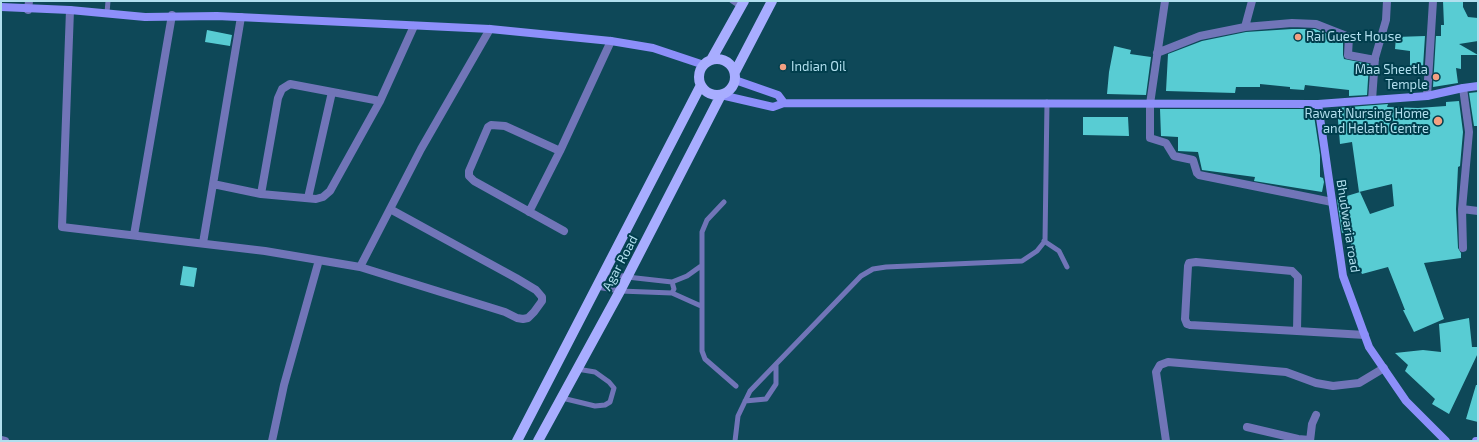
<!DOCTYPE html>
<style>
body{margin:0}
#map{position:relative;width:1479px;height:442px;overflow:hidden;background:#0e4858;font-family:"Exo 2",sans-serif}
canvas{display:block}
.frame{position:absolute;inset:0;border:2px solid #b1dfee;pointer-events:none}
</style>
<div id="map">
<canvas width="1479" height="442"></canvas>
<div class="frame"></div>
</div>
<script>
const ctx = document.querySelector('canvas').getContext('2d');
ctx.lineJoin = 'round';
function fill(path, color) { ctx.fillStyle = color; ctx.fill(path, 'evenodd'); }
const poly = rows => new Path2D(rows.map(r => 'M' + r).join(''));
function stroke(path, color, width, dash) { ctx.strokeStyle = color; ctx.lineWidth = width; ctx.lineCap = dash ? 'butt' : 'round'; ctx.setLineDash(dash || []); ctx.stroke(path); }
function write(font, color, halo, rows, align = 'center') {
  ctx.font = font + ' "Exo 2",sans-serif'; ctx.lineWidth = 4; ctx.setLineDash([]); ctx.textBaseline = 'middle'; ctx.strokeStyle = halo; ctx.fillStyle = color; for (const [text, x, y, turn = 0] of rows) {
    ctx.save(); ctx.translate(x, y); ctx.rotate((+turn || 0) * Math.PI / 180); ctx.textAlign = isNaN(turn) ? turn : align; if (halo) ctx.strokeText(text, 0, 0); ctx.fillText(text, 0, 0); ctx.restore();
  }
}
fill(poly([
 [1443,1,1463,1,1463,7,1468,17,1478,18,1478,41,1459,44,1478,55,1461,55,1461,69,1456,68,1458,83,1433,87,1436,36,1441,36,1441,25,1444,25],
 [1292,29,1315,29,1343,41,1343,55,1344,59,1369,64,1367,95,1349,96,1349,90,1305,85,1304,90,1290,89,1290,87,1260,84,1260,87,1236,87,1235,93,1166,91,1168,54,1202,41,1246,32],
 [207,30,232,35,230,46,205,42],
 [1425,36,1423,67,1410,68,1410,51,1395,49,1396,37],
 [1114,46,1131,50,1130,54,1151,57,1146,95,1107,94,1109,72],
 [1478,92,1478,126,1474,126,1469,93],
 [1459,101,1463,132,1460,166,1458,167,1456,209,1458,248,1461,253,1461,258,1424,263,1444,319,1414,332,1403,310,1405,310,1388,267,1362,274,1355,258,1347,231,1342,233,1337,199,1360,192,1370,214,1394,206,1392,184,1359,192,1352,142,1340,144,1337,108,1388,104,1387,107,1418,108,1446,106,1446,102],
 [1160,109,1313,109,1320,155,1320,177,1323,178,1324,182,1322,192,1254,181,1255,177,1202,170,1198,152,1178,151,1178,137,1161,136],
 [1083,117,1128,117,1129,136,1083,135],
 [183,266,197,268,194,287,180,285],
 [1469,318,1472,347,1478,347,1478,353,1449,414,1432,404,1435,399,1405,371,1408,365,1395,353,1423,350,1441,352,1439,324],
 [1476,385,1478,385,1478,422,1466,419]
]), '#58ccd3');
stroke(poly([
 [732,1,741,7],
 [107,13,108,1],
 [724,202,707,220,702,232,702,351,705,359,736,386],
 [1044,241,1059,251,1067,267],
 [605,272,627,277,672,282,687,276,701,266],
 [672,282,674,289,672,293],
 [597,287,620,291,672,293,701,306],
 [562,398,595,406,605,405,610,402,614,388,609,382,595,372,577,369],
 [745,401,766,399,776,384,776,364],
 [735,441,738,416,750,391,861,276,873,269,886,267,1022,261,1037,251,1045,241,1047,102]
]), '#7175b8', 5);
stroke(poly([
 [1165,1,1150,104,1150,138,1166,143,1174,156,1193,160,1197,173,1199,175,1332,202],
 [28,10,29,1],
 [70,10,62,227,265,251,360,267,421,149,490,29],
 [241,17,213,184,261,194,316,199,323,197,330,191,380,101,414,26],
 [1245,27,1292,23,1316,24,1349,37,1348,55,1375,60],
 [1157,53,1200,36,1245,27,1252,1],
 [1463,88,1469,132,1462,209,1478,211],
 [1427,96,1433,1],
 [1372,100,1375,58,1386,20,1387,1],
 [560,151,505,126,491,125,488,127,469,171,469,176,474,181,564,231],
 [261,194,278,98,282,89,290,84,380,101],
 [308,198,332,92],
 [1462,209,1463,248],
 [529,212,560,151,611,41],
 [134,235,172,15],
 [203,243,213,184],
 [360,267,505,312,517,318,523,319,528,318,534,312,542,301,542,297,536,290,516,278,390,209],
 [1297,331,1298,277,1292,271,1196,262,1189,263,1188,266,1185,319,1187,324,1190,325,1297,331,1365,335],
 [1247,427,1298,439,1310,440],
 [1,440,5,441],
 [272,441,284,385,319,260],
 [1166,441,1156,372,1160,365,1168,362,1286,372,1316,383,1333,386,1359,383,1384,368],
 [1310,441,1312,424,1316,415]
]), '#7175b8', 8);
stroke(poly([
 [1,7,70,10,145,17,217,16,490,29,611,41,653,48,704,65],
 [721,95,773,107,784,103,778,95,735,80],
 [784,103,1318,104,1427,96,1463,88,1478,86],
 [1318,104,1343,276,1369,347,1406,401,1446,441],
 [1476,441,1478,441]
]), '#8d8ffa', 8);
stroke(poly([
 '699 77a18 18 0 1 1 36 0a18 18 0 1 1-36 0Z',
 [711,60,744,1],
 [735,72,772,1],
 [517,441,701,85],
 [538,441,620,291,721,95]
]), '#a8adff', 10);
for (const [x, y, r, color] of [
 [1298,37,4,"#f3a082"],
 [783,67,4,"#f3a082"],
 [1436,77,4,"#f3a082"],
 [1438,121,5,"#f3a082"]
]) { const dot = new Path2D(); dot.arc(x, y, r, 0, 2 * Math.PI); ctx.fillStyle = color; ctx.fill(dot); stroke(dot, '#003e4d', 1.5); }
write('13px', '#b1dfee', '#003e4d', [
 ["Rai Guest House",1306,37],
 ["Indian Oil",791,67],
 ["Maa Sheetla",1428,70,"right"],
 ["Temple",1428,85,"right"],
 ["Rawat Nursing Home",1429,114,"right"],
 ["and Helath Centre",1429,129,"right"]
], 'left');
write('13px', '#b1dfee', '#003e4d', [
 ["Bhudwaria road",1348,226,81],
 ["Agar Road",620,263,-62]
]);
</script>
